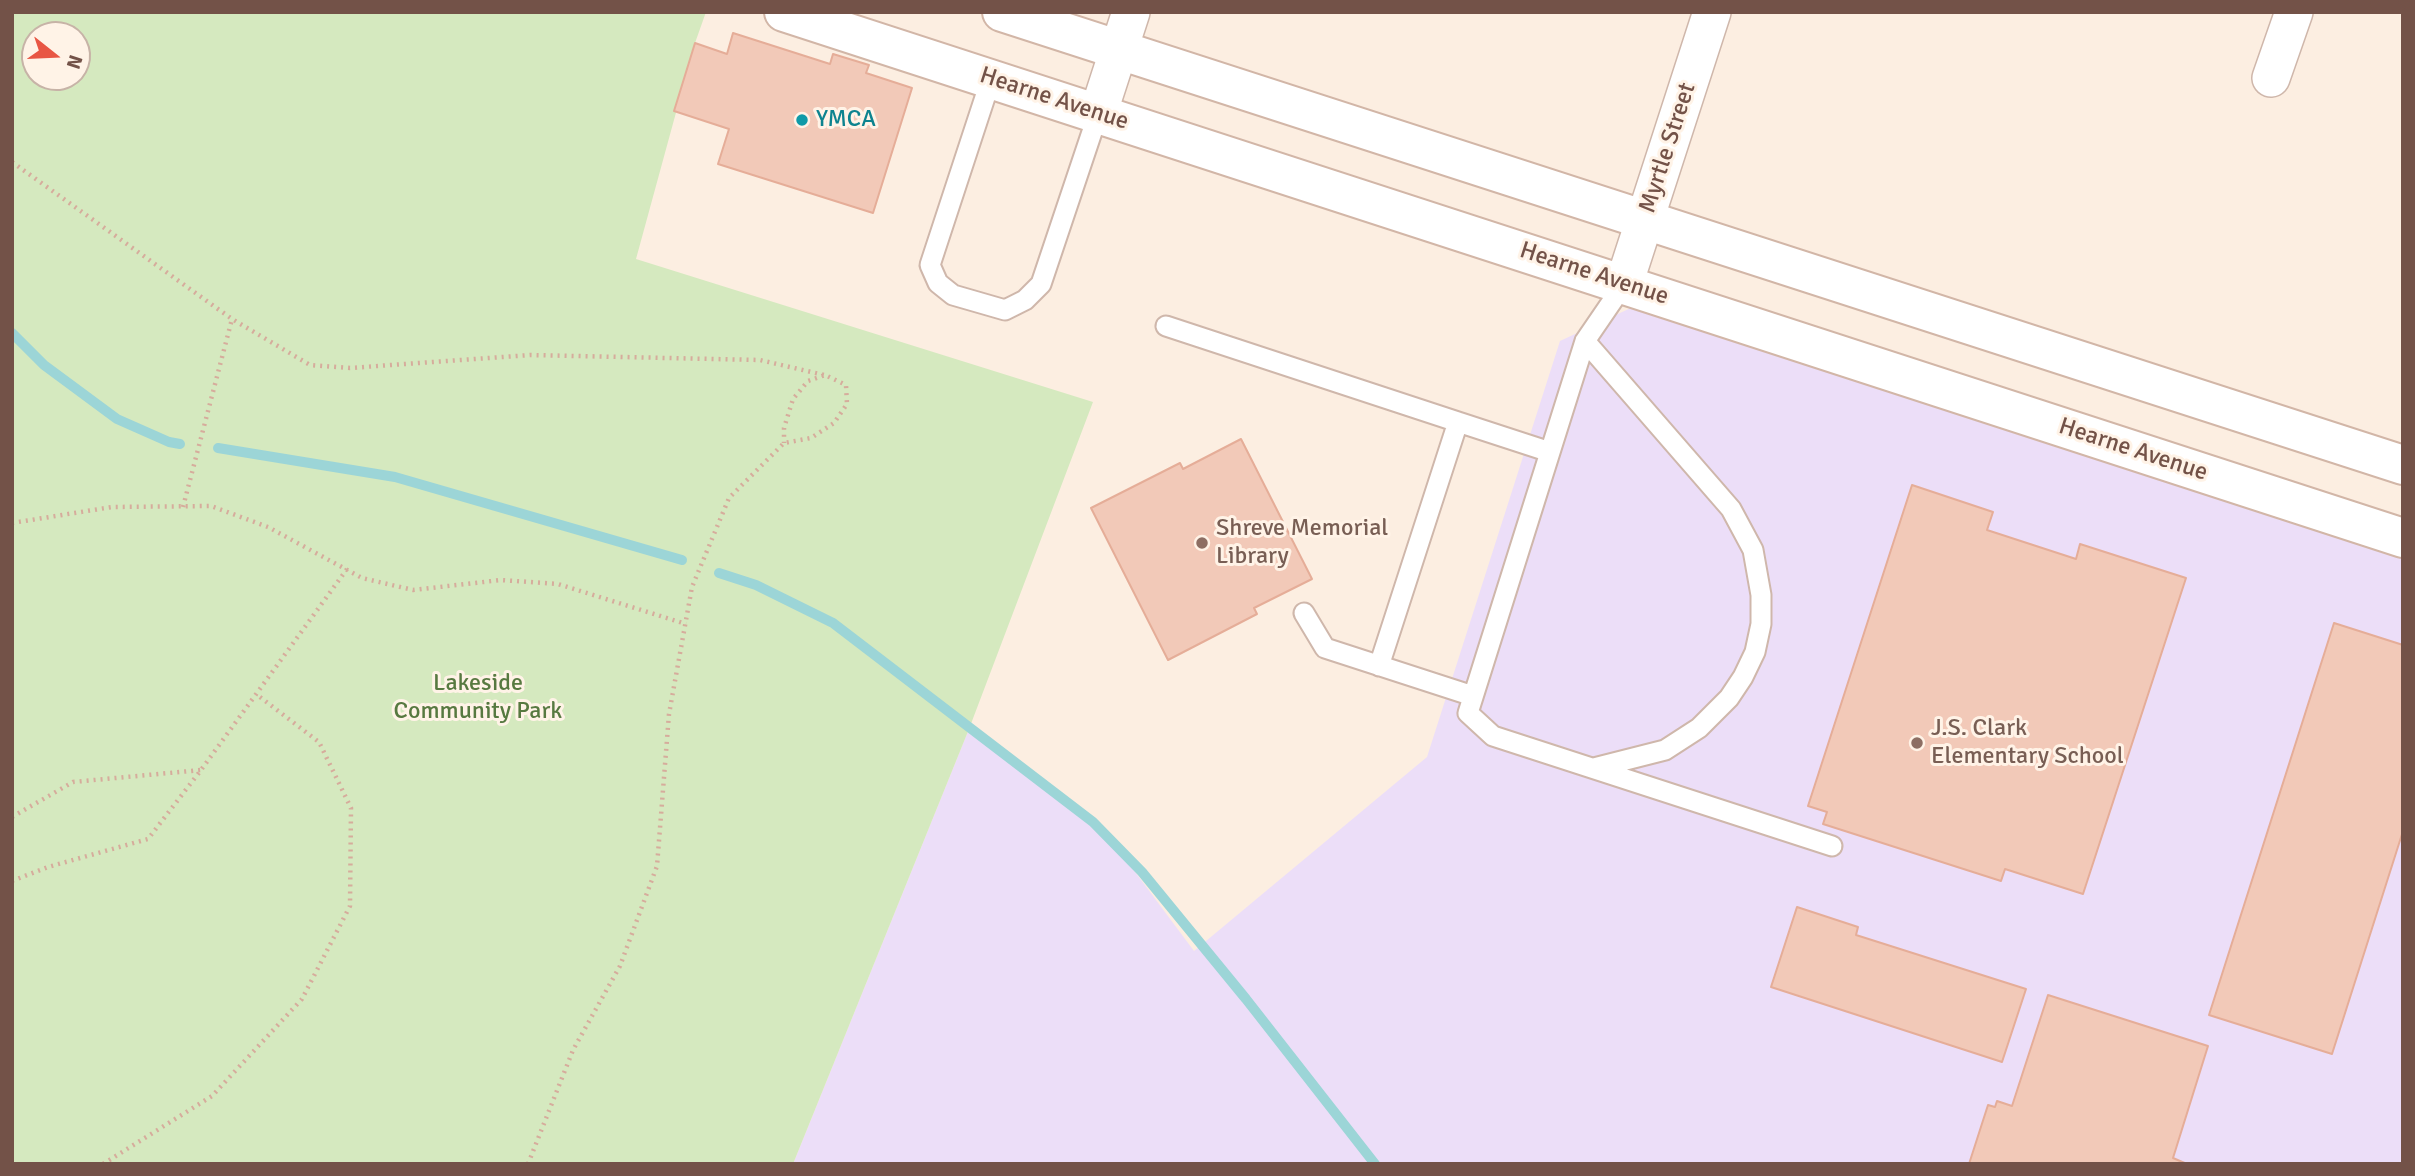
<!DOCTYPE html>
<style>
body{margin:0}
#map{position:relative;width:2415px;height:1176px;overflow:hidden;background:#fceee1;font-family:Signika,sans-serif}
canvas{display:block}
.frame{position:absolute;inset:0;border:14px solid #735248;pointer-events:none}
.north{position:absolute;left:21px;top:21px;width:70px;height:70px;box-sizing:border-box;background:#fff3e7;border:2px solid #c7b3a7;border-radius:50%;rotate:108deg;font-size:19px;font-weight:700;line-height:28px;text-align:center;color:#735248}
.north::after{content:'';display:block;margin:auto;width:24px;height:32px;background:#e85644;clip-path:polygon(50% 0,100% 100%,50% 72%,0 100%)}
</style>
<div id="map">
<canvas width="2415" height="1176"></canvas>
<div class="frame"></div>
<div class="north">N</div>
</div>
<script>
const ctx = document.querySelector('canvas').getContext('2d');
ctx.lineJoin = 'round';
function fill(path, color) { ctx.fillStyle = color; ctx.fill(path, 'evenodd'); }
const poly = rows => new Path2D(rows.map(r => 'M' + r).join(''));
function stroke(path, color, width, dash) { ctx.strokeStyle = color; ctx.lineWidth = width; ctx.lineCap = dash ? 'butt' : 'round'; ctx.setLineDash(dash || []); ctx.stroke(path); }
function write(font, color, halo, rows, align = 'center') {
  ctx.font = font + ' Signika,sans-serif'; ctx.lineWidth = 6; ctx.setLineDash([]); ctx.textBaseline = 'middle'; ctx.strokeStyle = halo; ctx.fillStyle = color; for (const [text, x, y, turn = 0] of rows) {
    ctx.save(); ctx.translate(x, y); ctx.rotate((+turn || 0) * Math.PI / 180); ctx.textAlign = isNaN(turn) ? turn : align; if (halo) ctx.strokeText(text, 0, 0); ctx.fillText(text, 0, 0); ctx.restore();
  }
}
fill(poly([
 [1635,306,2403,552,2403,1164,793,1164,969,729,1115,845,1194,951,1427,757,1560,341]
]), '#ecdef8');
fill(poly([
 [12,12,706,12,695,43,636,259,1093,402,969,729,793,1164,12,1164],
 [35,35,77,35,77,77,35,77]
]), '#d5e9bf');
stroke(poly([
 [12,333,44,365,117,419,169,442,180,444],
 [218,448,395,477,682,560],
 [719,573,756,585,833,623,1093,822,1142,872,1246,999,1375,1164]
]), '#9cd5d7', 10);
const building = poly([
 [733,33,830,64,833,54,869,65,866,73,912,88,873,213,718,164,729,129,674,111,695,43,727,54,733,33],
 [1241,439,1312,579,1254,608,1257,614,1168,660,1091,508,1180,463,1183,469,1241,439],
 [1912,485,1993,512,1987,530,2076,559,2080,544,2186,578,2083,894,2005,869,2001,881,1823,824,1827,812,1808,806,1912,485],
 [2334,623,2403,645,2403,831,2332,1054,2209,1015,2334,623],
 [1797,907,1858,927,1856,935,2026,989,2002,1062,1771,987,1797,907],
 [2048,995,2208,1046,2173,1158,2187,1164,1969,1164,1988,1105,1995,1107,1997,1101,2012,1106,2048,995]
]);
fill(building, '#f2c9b8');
stroke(building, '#e5ad98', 2);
const lane = poly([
 [991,79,930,265,938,283,953,295,1005,310,1025,300,1041,284,1098,114],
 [1624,284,1585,341,1468,713,1493,736,1832,846],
 [1166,326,1458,422,1379,666],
 [1585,341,1731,509,1753,550,1761,595,1761,624,1755,652,1743,677,1729,698,1699,728,1665,750,1594,768],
 [1458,422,1550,452],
 [1304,613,1325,648,1473,696]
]);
const street = poly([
 [2271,78,2294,12],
 [1098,114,1131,12],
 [1624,284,1712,12]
]);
const secondary = poly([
 [784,12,2403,538],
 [1002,12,2403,465]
]);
stroke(lane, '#cfb7ab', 23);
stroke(street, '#cfb7ab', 40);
stroke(secondary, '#d2b6a7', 42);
stroke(poly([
 [12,162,232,319,310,365,350,368,530,355,760,360,824,375],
 [183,507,232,319],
 [12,523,112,507,211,506,268,527,362,578,413,590,501,580,558,584,686,624],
 [12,817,73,782,201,770],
 [12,881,48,867,148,839,201,770,347,569],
 [103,1164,212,1096,302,999,350,906,351,808,319,742,256,694],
 [528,1164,573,1050,620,966,657,866,669,714,692,587,729,498,784,443,811,438,834,423,847,404,846,385,825,375,808,381,793,399,784,428,784,443]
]), '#d6ac9c', 4.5, [2, 5]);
stroke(lane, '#fff', 19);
stroke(street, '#fff', 37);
stroke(secondary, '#fff', 38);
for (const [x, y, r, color] of [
 [802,120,7,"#0f9aa8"],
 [1202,543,7,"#8d6e63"],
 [1917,743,7,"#8d6e63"]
]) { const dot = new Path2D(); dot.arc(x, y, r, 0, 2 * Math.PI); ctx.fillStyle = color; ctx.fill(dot); stroke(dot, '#fff3e7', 2.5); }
write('24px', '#735248', '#fff3e7', [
 ["Hearne Avenue",1054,99,18],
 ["Myrtle Street",1668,148,-72],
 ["Hearne Avenue",1594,274,18],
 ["Hearne Avenue",2133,450,18]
]);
write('24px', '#0d838f', '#fff3e7', [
 ["YMCA",816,120]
], 'left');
write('24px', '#785e54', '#fff3e7', [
 ["Shreve Memorial",1216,529],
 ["Library",1216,557],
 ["J.S. Clark",1931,729],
 ["Elementary School",1931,757]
], 'left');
write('24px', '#577940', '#fff3e7', [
 ["Lakeside",478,684],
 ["Community Park",478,712]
]);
</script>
